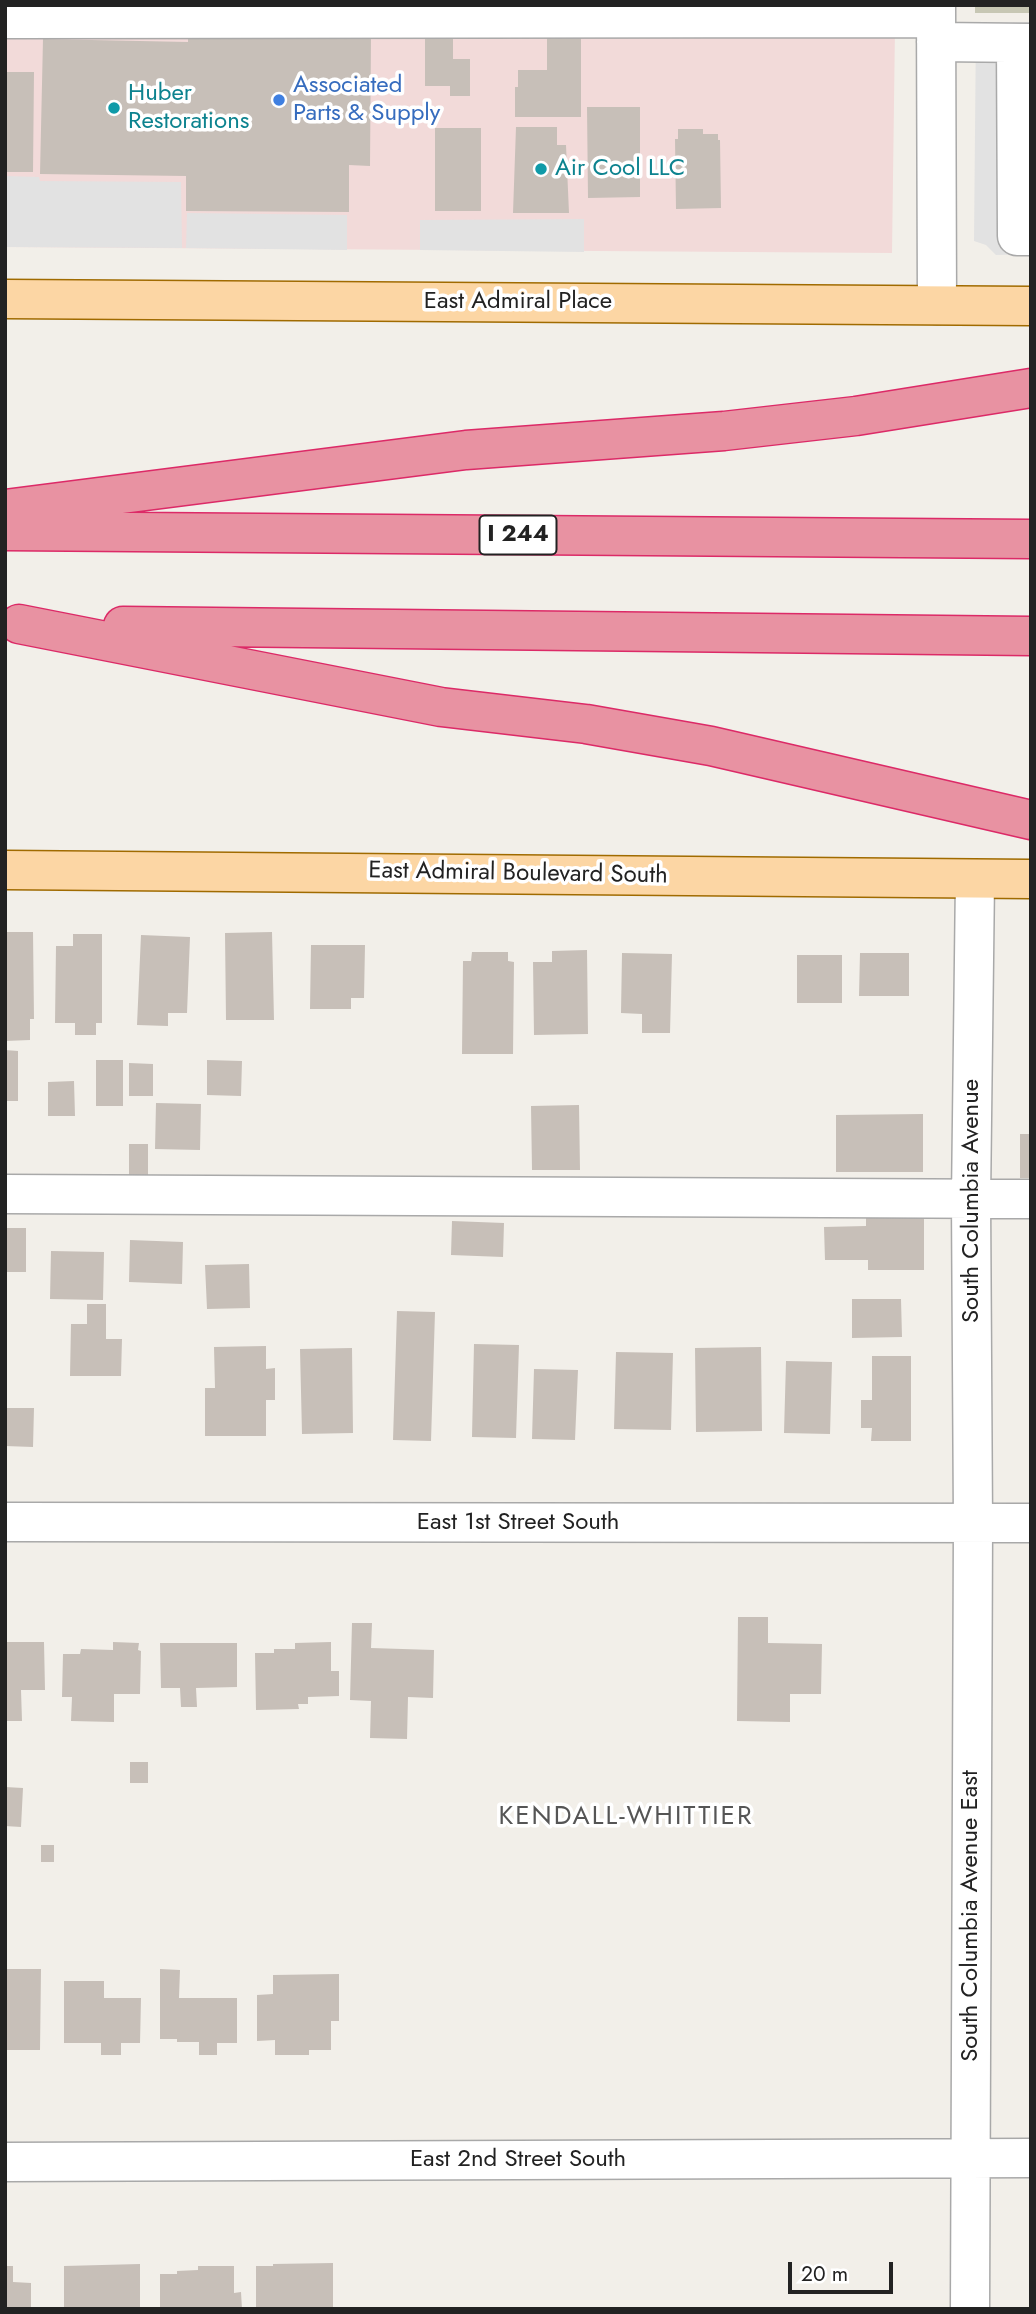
<!DOCTYPE html>
<style>
body{margin:0}
#map{position:relative;width:1036px;height:2314px;overflow:hidden;background:#f2efe9;font-family:Jost,sans-serif}
canvas{display:block}
.frame{position:absolute;inset:0;border:7px solid #222;pointer-events:none}
.scale{position:absolute;left:788px;top:2262px;width:105px;height:32px;box-sizing:border-box;border:4px solid #222;border-top:0;padding-left:9px;font-size:21px;line-height:24px;white-space:nowrap;color:#222;-webkit-text-stroke:5px #fff;paint-order:stroke}
</style>
<div id="map">
<canvas width="1036" height="2314"></canvas>
<div class="frame"></div>
<div class="scale">20 m</div>
</div>
<script>
const ctx = document.querySelector('canvas').getContext('2d');
ctx.lineJoin = 'round';
function fill(path, color) { ctx.fillStyle = color; ctx.fill(path, 'evenodd'); }
const poly = rows => new Path2D(rows.map(r => 'M' + r).join(''));
function stroke(path, color, width, dash) { ctx.strokeStyle = color; ctx.lineWidth = width; ctx.lineCap = dash ? 'butt' : 'round'; ctx.setLineDash(dash || []); ctx.stroke(path); }
function write(font, color, halo, rows, align = 'center') {
  ctx.font = font + ' Jost,sans-serif'; ctx.lineWidth = 7; ctx.setLineDash([]); ctx.textBaseline = 'middle'; ctx.strokeStyle = halo; ctx.fillStyle = color; for (const [text, x, y, turn = 0] of rows) {
    ctx.save(); ctx.translate(x, y); ctx.rotate((+turn || 0) * Math.PI / 180); ctx.textAlign = isNaN(turn) ? turn : align; if (halo) ctx.strokeText(text, 0, 0); ctx.fillText(text, 0, 0); ctx.restore();
  }
}
fill(poly([
 [895,27,892,253,5,247,5,34]
]), '#f2dad9');
fill(poly([
 [975,5,1031,5,1031,13,975,13]
]), '#c7c7b4');
fill(poly([
 [1031,22,1031,254,996,255,986,245,974,241,976,24],
 [5,176,39,177,40,181,181,182,182,248,5,247],
 [187,213,347,215,347,250,186,248],
 [584,219,584,252,420,250,420,220]
]), '#e2e2e2');
fill(poly([
 [547,32,581,32,581,117,515,117,515,87,518,87,518,70,547,70],
 [425,33,453,33,453,59,470,59,470,96,450,96,450,86,425,86],
 [188,34,371,35,370,166,349,165,349,212,186,211,186,176,40,174,43,39,188,42],
 [5,72,34,72,33,172,5,172],
 [587,107,640,107,640,197,588,198],
 [516,127,557,127,557,145,566,145,569,213,513,213],
 [435,128,481,128,481,211,435,211],
 [678,129,703,129,703,134,718,134,718,140,720,140,721,208,676,209,675,139,678,139],
 [5,932,33,932,34,1019,30,1019,30,1040,5,1041],
 [272,932,274,1020,226,1020,225,933],
 [73,934,102,934,102,1023,96,1023,96,1035,75,1035,75,1023,55,1023,56,946,73,946],
 [141,935,190,937,187,1013,168,1013,168,1026,137,1025],
 [311,945,365,945,364,998,351,998,351,1009,310,1009],
 [587,950,588,1034,534,1035,533,962,552,962,552,951],
 [472,952,508,952,508,961,514,962,513,1054,462,1054,463,961,471,961],
 [622,953,672,954,670,1033,642,1033,642,1014,621,1013],
 [860,953,909,953,909,996,859,996],
 [797,955,842,955,842,1003,797,1003],
 [5,1050,18,1051,18,1101,5,1101],
 [96,1060,123,1060,123,1106,96,1106],
 [207,1060,242,1061,241,1096,207,1095],
 [129,1063,153,1064,153,1096,129,1096],
 [74,1081,75,1116,48,1116,48,1082],
 [156,1103,201,1104,200,1150,155,1149],
 [579,1105,580,1170,532,1170,531,1106],
 [923,1114,923,1172,836,1172,836,1115],
 [1020,1134,1031,1134,1031,1178,1020,1178],
 [129,1144,148,1144,148,1175,129,1175],
 [924,1215,924,1270,868,1270,868,1260,825,1260,824,1227,866,1226,866,1216],
 [452,1221,504,1223,503,1257,451,1255],
 [5,1228,26,1228,26,1272,5,1272],
 [130,1240,183,1242,182,1284,129,1282],
 [51,1251,104,1252,103,1300,50,1299],
 [249,1264,250,1308,207,1309,205,1265],
 [852,1299,901,1299,902,1337,852,1338],
 [87,1304,106,1304,106,1339,122,1339,121,1376,70,1376,71,1324,87,1324],
 [397,1311,435,1312,431,1441,393,1440],
 [474,1344,519,1345,516,1438,472,1437],
 [266,1346,266,1369,275,1368,275,1400,266,1400,266,1436,205,1436,205,1388,215,1388,214,1347],
 [761,1347,762,1431,696,1432,695,1348],
 [352,1348,353,1433,302,1434,300,1349],
 [616,1352,673,1353,671,1430,614,1429],
 [872,1356,911,1356,911,1441,871,1441,872,1428,861,1428,861,1400,872,1400],
 [786,1361,832,1362,830,1434,784,1433],
 [534,1369,578,1370,575,1440,532,1439],
 [5,1408,34,1408,33,1447,5,1446],
 [738,1617,768,1617,768,1643,822,1644,821,1694,790,1694,790,1722,737,1721],
 [352,1623,372,1623,371,1648,434,1650,433,1698,408,1697,407,1739,370,1738,371,1701,350,1700],
 [5,1642,44,1642,45,1690,21,1690,22,1721,5,1721],
 [113,1642,139,1643,138,1650,141,1651,140,1694,114,1694,114,1722,71,1721,72,1697,62,1697,63,1654,80,1654,81,1649,113,1650],
 [331,1642,331,1671,339,1671,339,1696,308,1697,308,1704,298,1704,299,1709,256,1710,255,1653,274,1653,274,1649,295,1649,295,1643],
 [160,1643,237,1643,237,1687,196,1688,197,1707,181,1707,180,1688,161,1688],
 [130,1762,148,1762,148,1783,130,1783],
 [5,1787,23,1788,21,1827,5,1826],
 [41,1845,54,1845,54,1862,41,1862],
 [5,1969,41,1969,40,2050,5,2050],
 [160,1969,180,1970,179,1998,237,1998,237,2043,217,2043,217,2055,199,2055,199,2042,177,2042,177,2039,160,2039],
 [339,1974,339,2021,331,2021,331,2050,309,2050,309,2055,275,2055,275,2040,257,2041,257,1995,273,1994,273,1975],
 [64,1981,104,1981,104,1998,141,1998,140,2043,121,2043,121,2055,101,2055,101,2043,64,2043],
 [333,2263,333,2309,256,2309,256,2266,273,2266,273,2264],
 [140,2264,140,2309,64,2309,64,2266],
 [5,2266,13,2266,13,2282,31,2283,31,2309,5,2309],
 [198,2266,234,2266,234,2293,241,2292,242,2309,160,2309,160,2274,177,2274,177,2271,198,2270]
]), '#c7bfb8');
const minor = poly([
 [936,5,937,305],
 [5,19,936,18],
 [936,42,1031,43],
 [1016,43,1017,236,1031,236],
 [5,1194,1031,1199],
 [5,1522,1031,1523],
 [5,2162,1031,2158],
 [970,2309,973,1524,971,1199,975,879]
]);
const major = poly([
 [5,299,1031,306],
 [5,870,1031,879]
]);
const highway = poly([
 [5,509,466,450,724,431,856,416,1031,388],
 [5,531,1031,539],
 [19,624,441,707,586,724,711,746,1031,820],
 [123,626,1031,636]
]);
stroke(minor, '#a9a9a9', 41);
stroke(major, '#a06b00', 41);
stroke(highway, '#dc2a67', 41);
stroke(minor, '#fff', 38);
stroke(major, '#fcd6a4', 38);
stroke(highway, '#e892a2', 38);
for (const [x, y, r, color] of [
 [279,100,7,"#3f7fe0"],
 [114,108,7,"#0f9aa8"],
 [541,169,7,"#0f9aa8"]
]) { const dot = new Path2D(); dot.arc(x, y, r, 0, 2 * Math.PI); ctx.fillStyle = color; ctx.fill(dot); stroke(dot, '#fff', 2.5); }
for (const [x, y, w] of [
 [518,535,77]
]) { const box = new Path2D(); box.roundRect(x - w / 2, y - 19.5, w, 39, 5); ctx.fillStyle = '#fff'; ctx.fill(box); stroke(box, '#222', 2); }
write('bold 23px', '#222', null, [
 ["I 244",518,535]
]);
write('24px', '#366cbe', '#fff', [
 ["Associated",293,86],
 ["Parts & Supply",293,114]
], 'left');
write('24px', '#0d838f', '#fff', [
 ["Huber",128,94],
 ["Restorations",128,122],
 ["Air Cool LLC",555,169]
], 'left');
write('24px', '#222', '#fff', [
 ["East Admiral Place",518,302],
 ["East Admiral Boulevard South",518,874,1],
 ["South Columbia Avenue",972,1201,-90],
 ["East 1st Street South",518,1523],
 ["South Columbia Avenue East",971,1916,-90],
 ["East 2nd Street South",518,2160]
]);
ctx.letterSpacing = '2px';
write('26px', '#555', '#fff', [
 ["KENDALL-WHITTIER",626,1818]
]);
ctx.letterSpacing = '0px';
</script>
